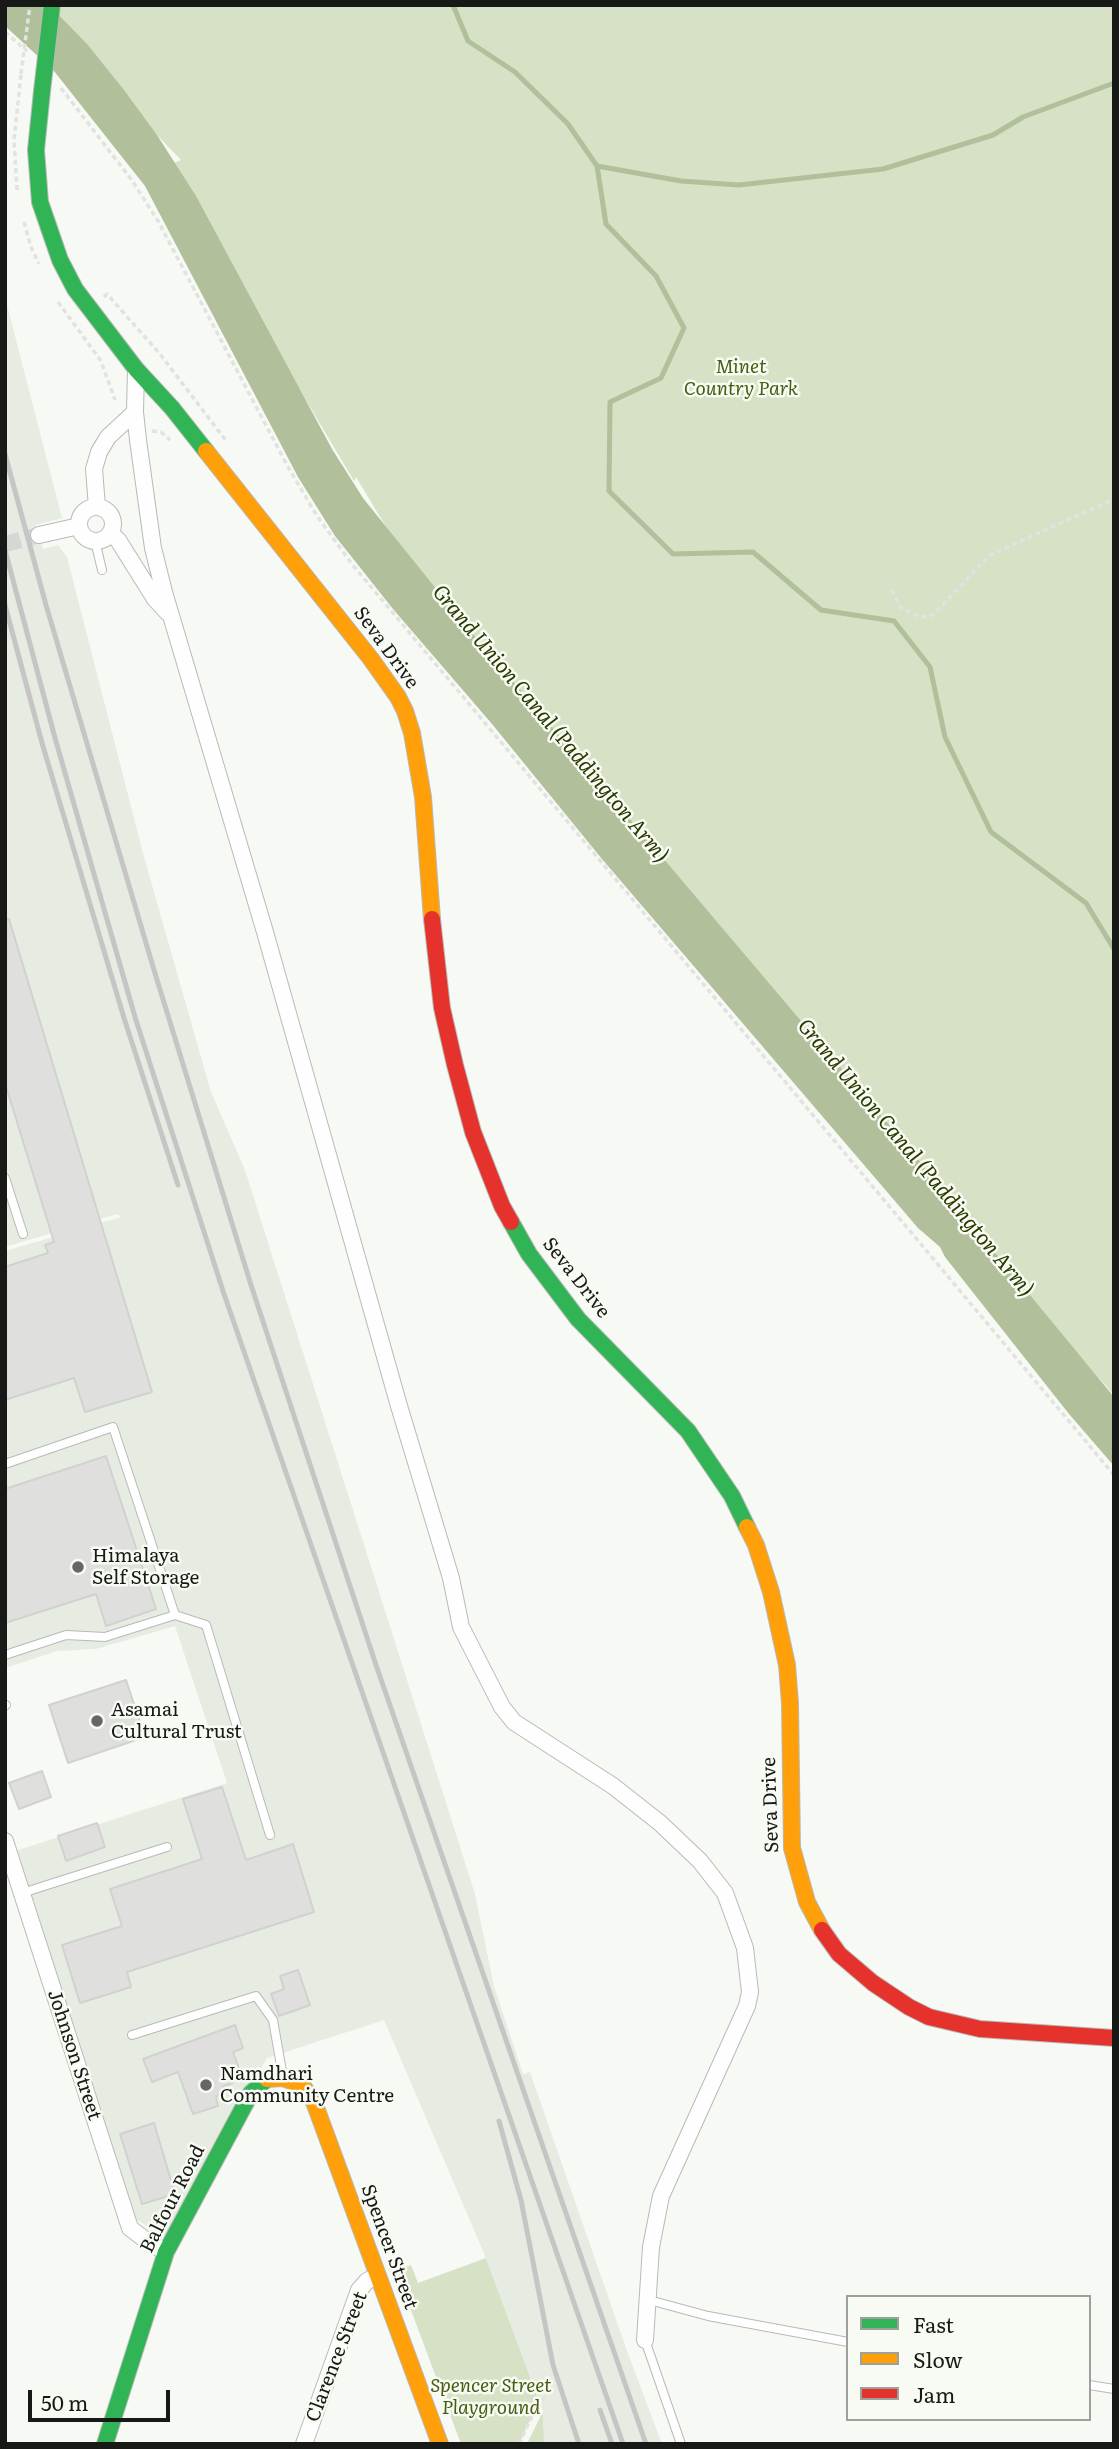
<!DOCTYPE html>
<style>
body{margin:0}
#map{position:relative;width:1119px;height:2449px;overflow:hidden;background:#f7f9f5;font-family:Literata,serif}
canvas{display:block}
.frame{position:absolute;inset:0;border:7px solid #171916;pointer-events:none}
.legend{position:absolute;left:846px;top:2295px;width:245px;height:126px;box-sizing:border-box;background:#f8fbf3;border:2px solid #9ea19b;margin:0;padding:9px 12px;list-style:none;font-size:21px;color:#171916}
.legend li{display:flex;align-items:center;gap:14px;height:35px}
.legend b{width:35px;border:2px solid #9ea19b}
.scale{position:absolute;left:28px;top:2390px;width:142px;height:32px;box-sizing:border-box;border:4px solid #171916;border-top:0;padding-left:9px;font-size:21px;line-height:24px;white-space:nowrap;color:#171916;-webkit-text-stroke:5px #f8fbf3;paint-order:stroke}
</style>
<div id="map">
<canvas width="1119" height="2449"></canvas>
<div class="frame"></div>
<ul class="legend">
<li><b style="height:9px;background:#30b455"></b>Fast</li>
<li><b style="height:9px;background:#ff9f0a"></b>Slow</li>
<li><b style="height:9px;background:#e5322d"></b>Jam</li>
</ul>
<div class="scale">50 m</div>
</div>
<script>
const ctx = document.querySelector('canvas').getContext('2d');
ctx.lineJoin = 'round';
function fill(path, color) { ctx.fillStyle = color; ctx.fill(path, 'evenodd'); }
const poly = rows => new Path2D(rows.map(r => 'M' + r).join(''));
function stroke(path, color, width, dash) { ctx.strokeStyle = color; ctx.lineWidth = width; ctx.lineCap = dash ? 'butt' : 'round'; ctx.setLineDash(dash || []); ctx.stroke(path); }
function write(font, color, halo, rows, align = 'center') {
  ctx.font = font + ' Literata,serif'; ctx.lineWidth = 5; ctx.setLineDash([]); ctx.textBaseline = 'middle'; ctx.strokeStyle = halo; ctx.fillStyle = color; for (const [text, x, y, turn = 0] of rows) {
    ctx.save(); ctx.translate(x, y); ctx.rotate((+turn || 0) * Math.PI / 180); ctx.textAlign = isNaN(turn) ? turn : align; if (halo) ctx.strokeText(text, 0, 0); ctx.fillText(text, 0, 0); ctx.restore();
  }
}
fill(poly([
 [5,297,62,518,36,525,43,549,58,545,67,557,144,857,211,1092,245,1170,475,1894,494,1986,523,2074,530,2072,626,2348,662,2444,544,2444,543,2411,486,2258,384,2020,267,2058,167,2239,134,2218,15,1851,227,1783,175,1626,96,1649,57,1651,5,1668,5,1251,121,1217,117,1214,5,1247]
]), '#e7ece2');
fill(poly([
 [32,5,1114,5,1114,1395,1002,1270,400,550,356,477,354,481,278,353,160,169,181,160],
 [486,2258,539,2401,519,2444,461,2444,396,2270,411,2265,418,2283],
 [543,2411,544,2444,527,2444]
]), '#d6e1c6');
fill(poly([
 [5,5,49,5,87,44,124,90,157,135,196,196,332,449,363,498,462,621,907,1146,1114,1397,1114,1466,1069,1414,945,1257,940,1247,918,1228,602,859,492,724,393,609,335,536,298,477,145,186,54,71,5,26]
]), '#b1bf9b');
stroke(poly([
 [453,5,468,41,515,72,568,124,597,166,606,224,656,276,684,328,661,378,610,402,609,491,673,554,753,552,821,610,894,621,930,667,945,737,991,832,1086,903,1114,949],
 [597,166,681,181,739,185,883,169,993,135,1023,117,1114,83]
]), '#b1bf9b', 5);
const building = poly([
 [9,919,152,1392,85,1412,74,1378,5,1400,5,1267,48,1253,45,1245,54,1242,5,1083,5,920,9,919],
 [106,1456,156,1609,106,1626,96,1594,5,1623,5,1489,106,1456],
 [126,1680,145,1737,68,1763,49,1705,126,1680],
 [42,1771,51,1797,19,1809,9,1783,42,1771],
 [222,1787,246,1860,293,1844,314,1912,127,1972,131,1987,80,2003,62,1945,122,1926,110,1889,202,1859,183,1799,222,1787],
 [97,1823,105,1847,66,1861,58,1836,97,1823],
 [298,1970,310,2005,279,2016,271,1994,284,1989,280,1976,298,1970],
 [235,2025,243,2048,233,2052,240,2071,233,2083,224,2086,216,2098,218,2106,193,2114,178,2072,152,2082,143,2059,235,2025],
 [154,2123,175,2194,142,2204,120,2134,154,2123]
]);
fill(building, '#dfe0dd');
stroke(building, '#d1d2d0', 2);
stroke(poly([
 [5,544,39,535]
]), '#d5d7d4', 16, [16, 8]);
const lane = poly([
 [95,541,102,570],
 [5,1178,23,1234],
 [5,1464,113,1427,175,1615],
 [5,1655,66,1635,105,1637,175,1615,206,1625,270,1835],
 [5,1706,6,1705],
 [22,1893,167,1847],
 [132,2035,256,1996,273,2020,283,2077],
 [649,2300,708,2316,848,2342],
 [645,2340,681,2444],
 [1089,2385,1114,2389]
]);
const street = poly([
 [136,369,135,412,138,440,153,548,164,592,265,932,399,1406,451,1578,461,1627,502,1707,514,1722,613,1786,660,1823,700,1861,725,1893,745,1948,750,1992,747,2006,661,2196,651,2247,645,2340],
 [97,507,94,469,99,452,108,437,135,412],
 '79 524a17 17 0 1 1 34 0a17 17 0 1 1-34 0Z',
 [110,533,118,540,155,599,168,613],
 [39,535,79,526],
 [5,1841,130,2228,148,2242,166,2252],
 [304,2444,359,2290,367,2281,377,2276]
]);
const fast = poly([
 [42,91,36,150,40,202,60,260,75,289,136,369,172,408,206,451],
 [511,1222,529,1254,578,1319,688,1431,732,1496,747,1527],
 [105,2444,166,2252,251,2093,267,2079]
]);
const slow = poly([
 [206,451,371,659,398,697,405,711,412,733,423,797,432,919],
 [747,1527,756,1545,771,1592,787,1665,790,1703,792,1848,807,1902,822,1930],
 [267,2079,283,2078,302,2085,314,2102,440,2444]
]);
const jam = poly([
 [432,919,442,1008,455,1065,473,1132,502,1206,511,1222],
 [822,1930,839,1954,873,1983,909,2007,929,2017,980,2029,1114,2038]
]);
stroke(lane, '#b8bab7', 10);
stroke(street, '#b8bab7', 18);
stroke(fast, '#b8bab7', 18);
stroke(slow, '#b8bab7', 18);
stroke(jam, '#b8bab7', 18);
stroke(poly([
 [5,32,27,51],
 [61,88,131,179,158,221,288,467,317,516,352,564,1114,1475],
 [17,190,14,140,21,74],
 [24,222,31,247,39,264],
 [104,297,107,294,160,354,227,442],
 [58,302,101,361,115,400],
 [152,431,161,432,170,440],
 [892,590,901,608,920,617,933,615,990,555,1114,499],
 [519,2444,539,2401,545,2399]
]), '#e2e2e1', 3.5, [5, 3.5]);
stroke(lane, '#fefefe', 8);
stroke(street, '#fefefe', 16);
stroke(fast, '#30b455', 16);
stroke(slow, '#ff9f0a', 16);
stroke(jam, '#e5322d', 16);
stroke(poly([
 [5,454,46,605,154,970,251,1285,376,1665,646,2444],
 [5,550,55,738,135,1017,224,1294,623,2444],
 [5,605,42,743,124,1018,178,1185],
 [499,2121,521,2200,553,2365,579,2444],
 [600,2410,612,2444]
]), '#c5c5c5', 5);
const fastBridge = poly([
 [42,91,52,5]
]);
stroke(fastBridge, '#b8bab7', 18, []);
stroke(poly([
 [21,74,30,5]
]), '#e2e2e1', 3.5, [5, 3.5]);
stroke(fastBridge, '#30b455', 16);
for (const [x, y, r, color] of [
 [78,1567,7,"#656764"],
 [97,1721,7,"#656764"],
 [206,2085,7,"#656764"]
]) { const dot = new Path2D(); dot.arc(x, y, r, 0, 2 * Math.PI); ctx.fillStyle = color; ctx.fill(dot); stroke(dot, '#f8fbf3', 2.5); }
write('italic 19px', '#475e11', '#f8fbf3', [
 ["Minet",741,367],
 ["Country Park",741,389],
 ["Spencer Street",491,2386],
 ["Playground",491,2408]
]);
write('19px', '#171916', '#f8fbf3', [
 ["Seva Drive",386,648,54],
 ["Seva Drive",576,1278,52],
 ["Seva Drive",771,1805,-92],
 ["Johnson Street",74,2055,72],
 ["Balfour Road",173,2199,-63],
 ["Spencer Street",389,2247,70],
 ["Clarence Street",337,2357,-69]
]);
write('19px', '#171916', '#f8fbf3', [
 ["Himalaya",92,1556],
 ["Self Storage",92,1578],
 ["Asamai",111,1710],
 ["Cultural Trust",111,1732],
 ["Namdhari",220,2074],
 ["Community Centre",220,2096]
], 'left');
write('italic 21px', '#2a3a00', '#f8fbf3', [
 ["Grand Union Canal (Paddington Arm)",550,724,50],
 ["Grand Union Canal (Paddington Arm)",915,1158,50]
]);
</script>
